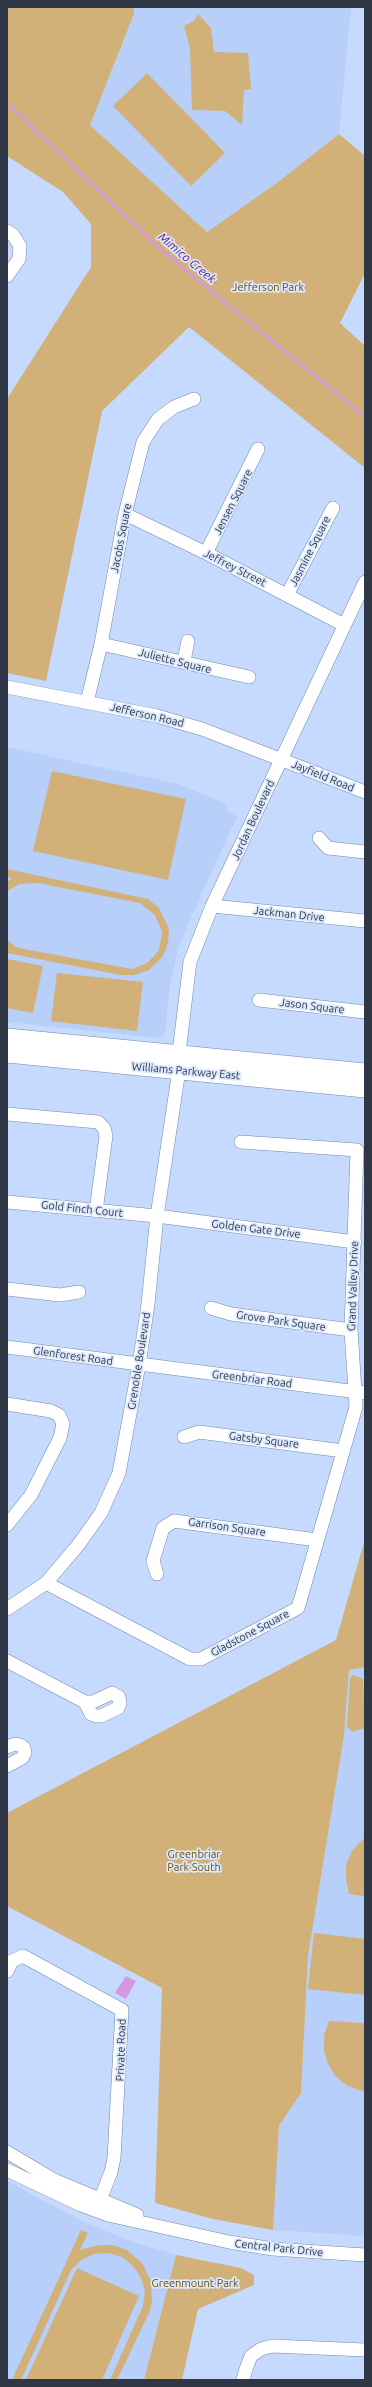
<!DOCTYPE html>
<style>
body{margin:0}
#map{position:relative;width:372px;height:2387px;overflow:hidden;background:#c5dafe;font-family:Ubuntu,sans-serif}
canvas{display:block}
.frame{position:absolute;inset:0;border:8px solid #2f3746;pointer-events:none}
</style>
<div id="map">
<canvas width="372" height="2387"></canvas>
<div class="frame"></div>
</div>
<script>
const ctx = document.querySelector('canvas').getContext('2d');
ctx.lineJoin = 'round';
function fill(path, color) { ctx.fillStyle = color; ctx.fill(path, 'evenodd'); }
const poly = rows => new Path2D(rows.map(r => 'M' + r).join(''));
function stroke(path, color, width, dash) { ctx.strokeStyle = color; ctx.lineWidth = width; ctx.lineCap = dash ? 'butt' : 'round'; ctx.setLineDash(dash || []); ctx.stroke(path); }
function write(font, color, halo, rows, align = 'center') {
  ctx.font = font + ' Ubuntu,sans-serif'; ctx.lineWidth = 3.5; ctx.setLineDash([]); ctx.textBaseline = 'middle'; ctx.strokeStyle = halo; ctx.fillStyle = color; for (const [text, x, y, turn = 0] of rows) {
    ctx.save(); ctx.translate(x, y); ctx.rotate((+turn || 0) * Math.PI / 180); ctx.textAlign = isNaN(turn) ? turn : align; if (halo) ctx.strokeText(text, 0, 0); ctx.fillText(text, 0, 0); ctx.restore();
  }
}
fill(poly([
 [134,7,351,7,339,134,278,182,207,232,90,125,134,15],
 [7,747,178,784,226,804,227,810,237,817,193,913,178,949,170,985,165,1034,161,1038,7,1022],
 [365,1667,365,2236,273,2230,279,2126,301,2093,308,1956,344,1736,349,1670],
 [7,2181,82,2221,130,2241,176,2255,144,2380,7,2380]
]), '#b7cff9');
fill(poly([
 [7,7,134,7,134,14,90,125,207,232,278,182,339,134,365,156,365,273,340,323,365,346,365,468,189,327,102,411,46,681,7,673,7,399,91,267,91,224,63,192,7,156],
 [198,14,211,28,214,52,248,53,251,89,244,90,242,125,225,111,192,110,190,48,184,26,195,20],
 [147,73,225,153,191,186,113,106],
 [52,771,186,799,168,880,33,851],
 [7,869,148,899,159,908,169,929,168,943,163,956,149,970,135,975,121,975,7,953,7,940,16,947,24,949,132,969,147,963,153,957,159,950,162,932,155,915,140,903,38,883,20,884,7,891,7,882,12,878,7,877],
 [7,959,43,966,33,1013,7,1008],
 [57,973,143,982,137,1031,51,1021],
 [365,1539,365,1667,349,1670,344,1736,308,1956,301,2093,279,2126,273,2230,213,2219,155,2203,162,1988,7,1906,7,1813,336,1640],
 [353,1675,363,1679,365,1728,353,1732,347,1727,350,1678],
 [365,1837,365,1896,349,1894,346,1879,346,1865,352,1851],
 [314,1933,365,1939,365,1995,308,1989],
 [329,2021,365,2023,365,2092,348,2086,336,2077,328,2064,324,2050,324,2035],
 [81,2230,88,2233,80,2250,99,2245,112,2245,127,2250,142,2263,151,2281,152,2301,150,2311,117,2380,110,2380,143,2306,145,2291,141,2278,133,2266,122,2257,108,2253,94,2254,81,2260,71,2270,21,2380,12,2380],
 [176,2255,241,2268,254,2275,254,2285,198,2309,182,2380,144,2380],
 [77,2268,139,2296,102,2380,26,2380]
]), '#d1b178');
fill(poly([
 [126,1976,136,1981,126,1999,115,1993]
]), '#d598df');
stroke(poly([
 [7,103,158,247,365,417]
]), '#d598df', 2.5);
const minor = poly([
 [7,231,13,235,20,246,19,259,7,276],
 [125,514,206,553,344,625],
 [206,553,258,449],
 [287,595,333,508],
 [101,644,249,677],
 [184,661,188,641],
 [7,687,157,716,202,729,365,792],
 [87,702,101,644,125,514,143,442,158,419,174,407,194,399],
 [319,838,328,848,365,852],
 [212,906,365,921],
 [259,1000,365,1012],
 [7,1114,98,1122,104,1128,106,1136,96,1211],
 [7,1202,157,1216,355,1242],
 [7,1289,60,1295,79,1292],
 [211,1308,231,1314,351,1330],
 [7,1347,365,1393],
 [7,1404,51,1411,59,1415,63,1424,60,1438,31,1495,7,1525],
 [184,1437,199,1432,343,1451],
 [157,1574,153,1561,163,1528,174,1521,317,1540],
 [46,1583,190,1659,201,1659,298,1608,356,1407,351,1330,357,1150,241,1142],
 [7,1609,46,1583,79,1544,101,1513,119,1473,139,1365,148,1304,157,1216,179,1070,180,1044,190,962,212,906,365,582],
 [7,1661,85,1702,91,1714,96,1716,101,1716,118,1708,120,1703,119,1697,112,1693,93,1702,85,1702],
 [7,1747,15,1744,20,1745,24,1748,25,1753,22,1758,7,1766],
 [7,1971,12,1961,23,1956,122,2010,114,2158,111,2172,100,2200],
 [7,2152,54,2180,137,2215],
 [7,2170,81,2205,108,2215,229,2242,273,2249,365,2255],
 [243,2380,246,2369,251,2356,261,2349,272,2346,365,2350]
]);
const major = poly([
 [7,1037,365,1072],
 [7,1054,365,1089]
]);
stroke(minor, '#7487a8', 14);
stroke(major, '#7487a8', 18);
stroke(minor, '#fff', 13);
stroke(major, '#fff', 17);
write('11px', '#6e4f07', '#dae7fd', [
 ["Jefferson Park",268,287],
 ["Greenbriar",194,1854],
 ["Park South",194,1867],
 ["Greenmount Park",195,2283]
]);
write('11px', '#2f3746', '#dae7fd', [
 ["Jensen Square",233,502,-63],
 ["Jacobs Square",121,538,-79],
 ["Jasmine Square",310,551,-63],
 ["Jeffrey Street",235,568,27],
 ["Juliette Square",175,661,14],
 ["Jefferson Road",147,715,13],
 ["Jayfield Road",323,776,22],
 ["Jordan Boulevard",253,820,-65],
 ["Jackman Drive",289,914,6],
 ["Jason Square",312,1006,7],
 ["Williams Parkway East",186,1071,5],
 ["Gold Finch Court",82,1209,6],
 ["Golden Gate Drive",256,1229,7],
 ["Grand Valley Drive",353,1286,-88],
 ["Grove Park Square",281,1321,8],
 ["Glenforest Road",73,1356,8],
 ["Grenoble Boulevard",139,1361,-81],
 ["Greenbriar Road",252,1379,7],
 ["Gatsby Square",264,1440,7],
 ["Garrison Square",227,1527,8],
 ["Gladstone Square",250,1633,-28],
 ["Private Road",121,2050,-88],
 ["Central Park Drive",279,2248,6]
]);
write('italic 12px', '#62196e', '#dae7fd', [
 ["Mimico Creek",187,258,40]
]);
</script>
